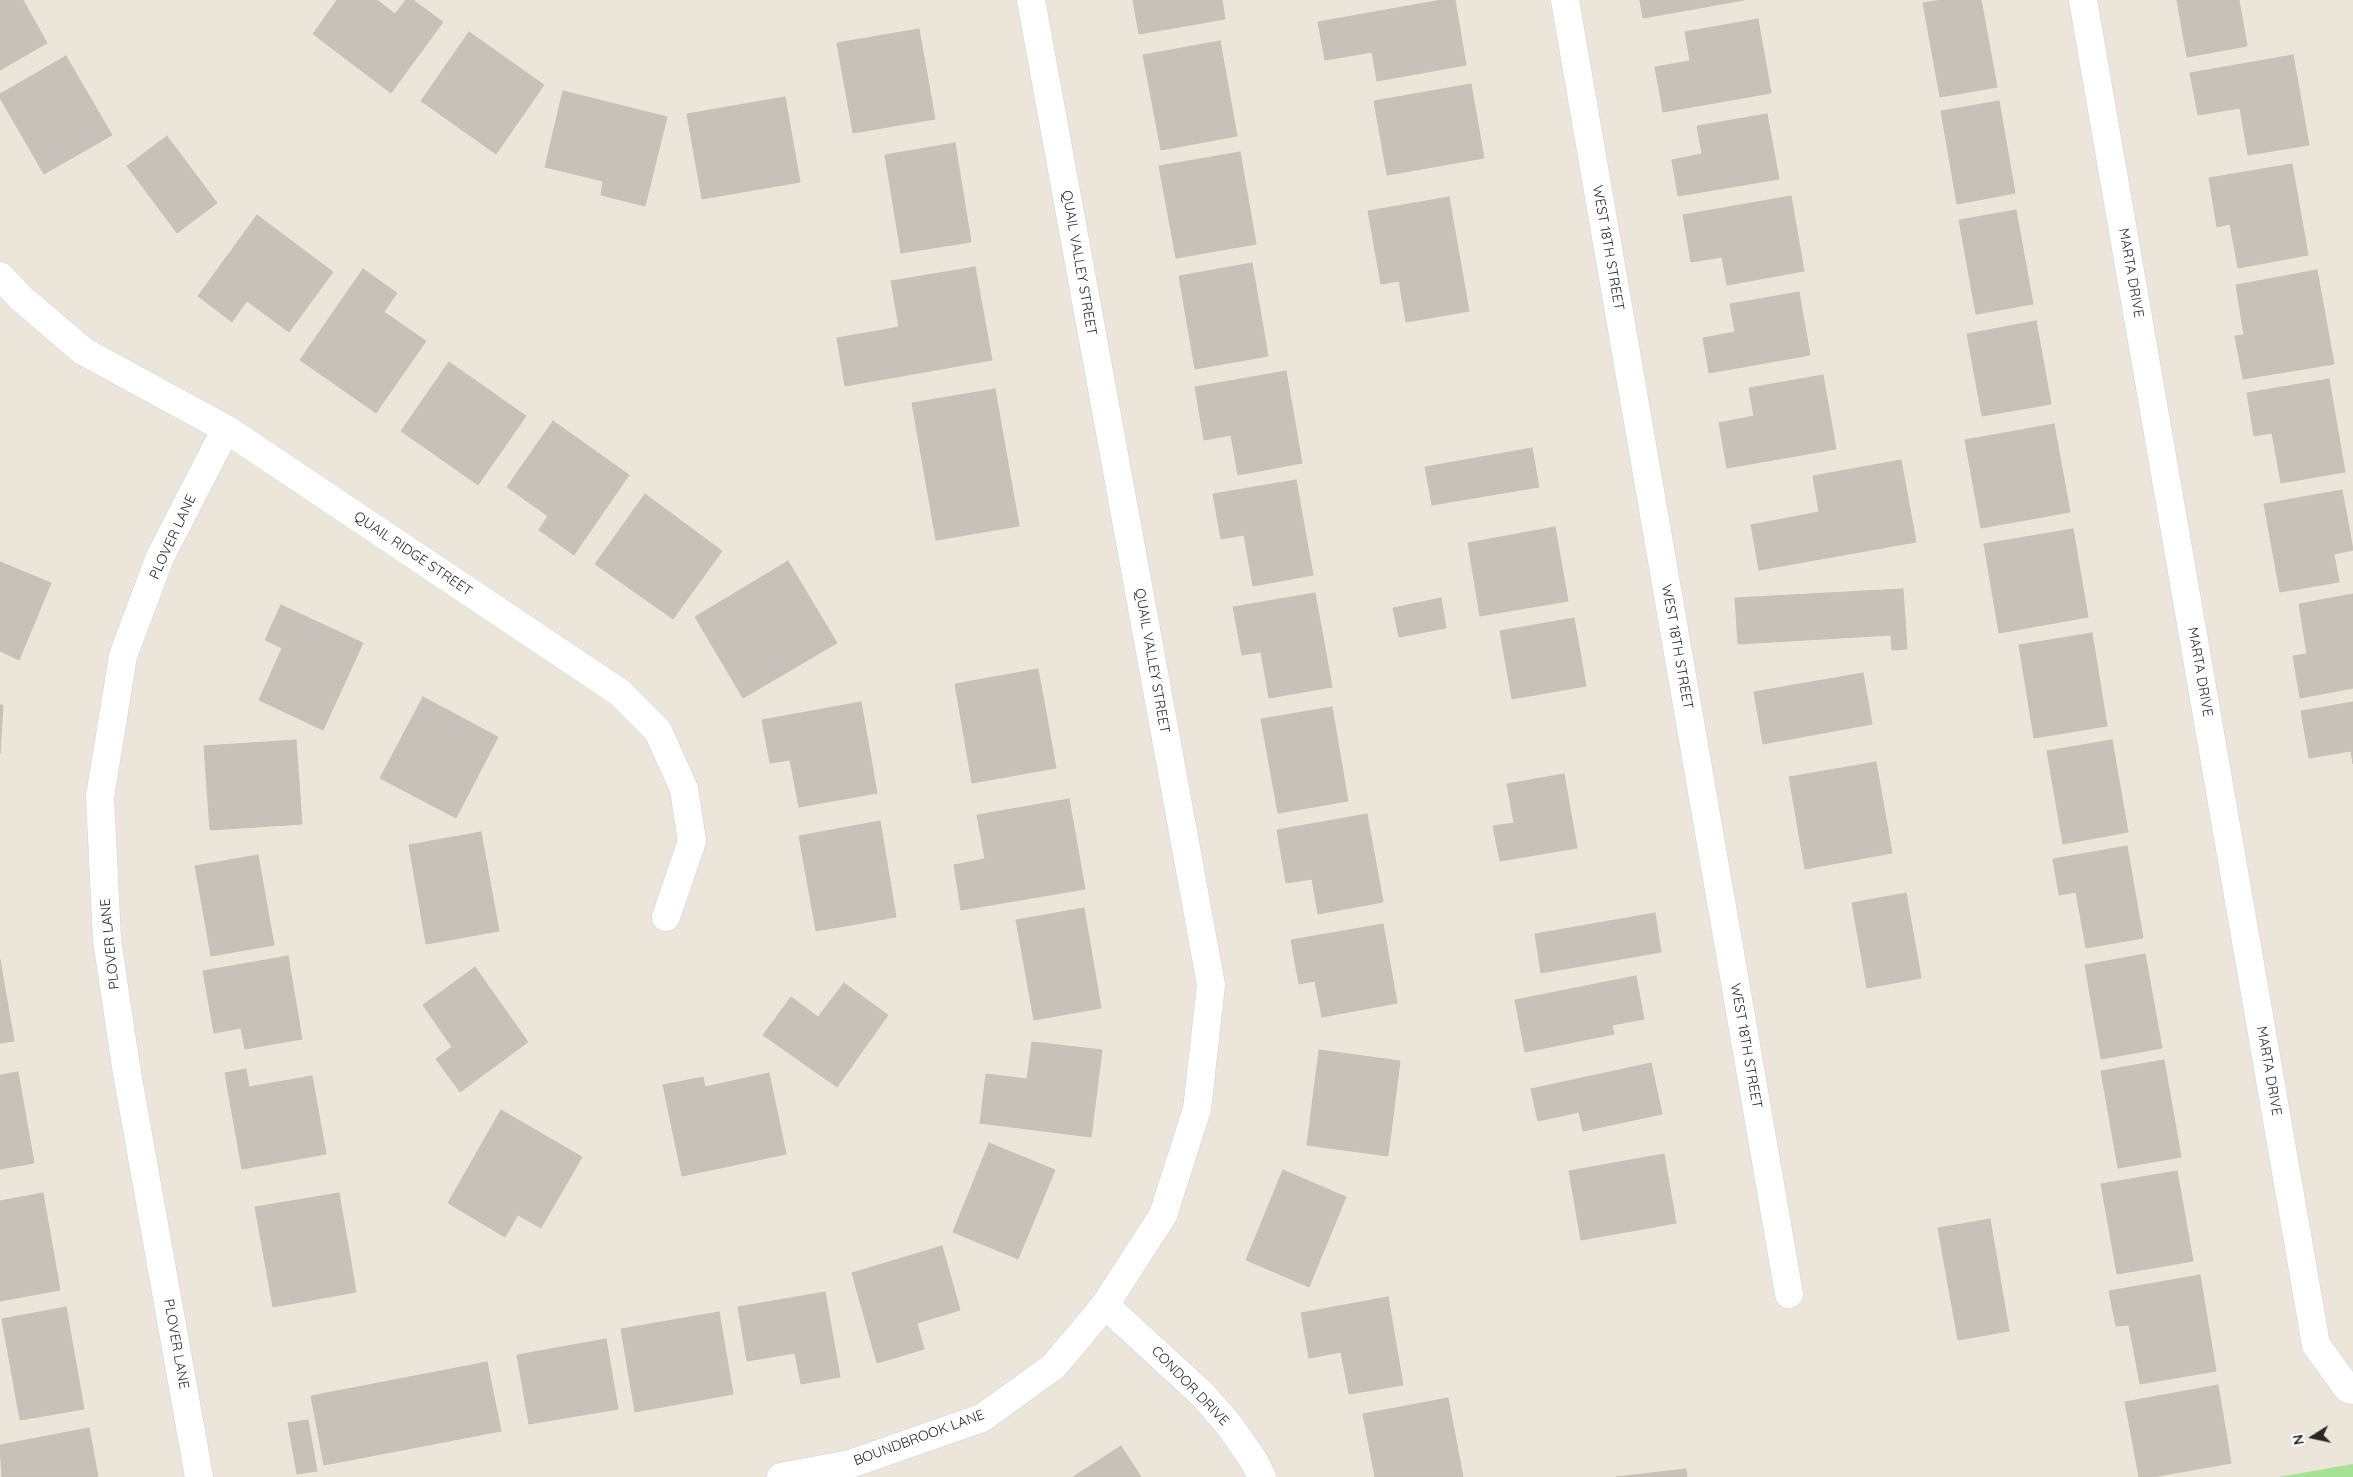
<!DOCTYPE html>
<style>
body{margin:0}
#map{position:relative;width:2353px;height:1477px;overflow:hidden;background:#ebe5da;font-family:Quicksand,sans-serif}
canvas{display:block}
.north{position:absolute;left:2288px;top:1412px;width:50px;height:50px;-webkit-text-stroke:4px #fff;paint-order:stroke;rotate:260deg;font-size:14px;font-weight:700;line-height:20px;text-align:center;color:#282828}
.north::after{content:'';display:block;margin:auto;width:18px;height:22px;background:#282828;clip-path:polygon(50% 0,100% 100%,50% 72%,0 100%)}
</style>
<div id="map">
<canvas width="2353" height="1477"></canvas>
<div class="north">N</div>
</div>
<script>
const ctx = document.querySelector('canvas').getContext('2d');
ctx.lineJoin = 'round';
function fill(path, color) { ctx.fillStyle = color; ctx.fill(path, 'evenodd'); }
const poly = rows => new Path2D(rows.map(r => 'M' + r).join(''));
function stroke(path, color, width, dash) { ctx.strokeStyle = color; ctx.lineWidth = width; ctx.lineCap = dash ? 'butt' : 'round'; ctx.setLineDash(dash || []); ctx.stroke(path); }
function write(font, color, halo, rows, align = 'center') {
  ctx.font = font + ' Quicksand,sans-serif'; ctx.lineWidth = 4; ctx.setLineDash([]); ctx.textBaseline = 'middle'; ctx.strokeStyle = halo; ctx.fillStyle = color; for (const [text, x, y, turn = 0] of rows) {
    ctx.save(); ctx.translate(x, y); ctx.rotate((+turn || 0) * Math.PI / 180); ctx.textAlign = isNaN(turn) ? turn : align; if (halo) ctx.strokeText(text, 0, 0); ctx.fillText(text, 0, 0); ctx.restore();
  }
}
fill(poly([
 [2353,1464,2353,1477,2279,1477]
]), '#a7e196');
const building = poly([
 [0,0,23,0,47,43,0,70,0,0],
 [337,0,377,0,395,14,406,0,413,0,443,22,391,93,313,34,337,0],
 [1133,0,1222,0,1225,19,1139,34,1133,0],
 [1442,0,1455,0,1466,65,1377,81,1372,52,1325,60,1318,22,1442,0],
 [1640,0,1744,0,1643,18,1640,0],
 [1942,0,1981,0,1997,87,1940,97,1923,3,1942,0],
 [2177,0,2239,0,2247,46,2187,57,2177,0],
 [1758,19,1771,93,1663,112,1655,67,1690,61,1685,32,1758,19],
 [919,29,935,119,853,133,837,43,919,29],
 [469,32,544,85,496,154,421,101,469,32],
 [1220,41,1237,136,1161,150,1143,55,1220,41],
 [2293,55,2309,145,2248,155,2240,108,2198,115,2190,73,2293,55],
 [66,56,112,135,44,174,0,98,0,94,66,56],
 [1471,84,1484,158,1387,175,1374,101,1471,84],
 [563,91,667,117,645,206,601,195,603,181,545,167,563,91],
 [785,97,800,182,702,199,687,114,785,97],
 [1999,101,2015,193,1957,204,1941,111,1999,101],
 [1767,114,1779,179,1678,196,1672,160,1702,154,1697,126,1767,114],
 [167,136,217,203,177,233,127,166,167,136],
 [955,143,971,242,901,253,885,155,955,143],
 [1240,152,1256,244,1176,258,1159,166,1240,152],
 [2292,164,2308,255,2238,268,2230,224,2217,227,2209,178,2292,164],
 [1791,196,1804,271,1727,285,1722,257,1691,262,1683,215,1791,196],
 [1449,197,1469,311,1406,322,1399,281,1381,284,1368,211,1449,197],
 [2016,210,2033,304,1976,314,1959,220,2016,210],
 [257,215,333,272,289,332,247,301,232,322,198,296,257,215],
 [1252,263,1268,356,1195,369,1179,276,1252,263],
 [975,267,992,360,845,386,837,338,899,327,891,281,975,267],
 [363,269,397,293,384,312,426,341,376,413,300,360,363,269],
 [2317,270,2334,364,2243,379,2235,336,2244,335,2236,285,2317,270],
 [1799,292,1810,355,1709,373,1703,338,1735,332,1730,304,1799,292],
 [2036,321,2051,404,1982,416,1967,334,2036,321],
 [449,362,526,416,478,485,401,431,449,362],
 [1286,371,1302,463,1238,475,1231,435,1204,440,1195,387,1286,371],
 [1823,375,1836,449,1727,468,1719,423,1754,416,1749,388,1823,375],
 [2329,379,2345,472,2281,483,2272,433,2254,436,2247,393,2329,379],
 [995,389,1019,526,936,540,912,403,995,389],
 [553,421,629,475,574,555,539,530,548,516,507,487,553,421],
 [2054,424,2070,512,1981,528,1965,440,2054,424],
 [1532,448,1539,487,1432,505,1425,467,1532,448],
 [1901,460,1916,542,1759,570,1751,525,1819,512,1813,476,1901,460],
 [1296,480,1313,575,1253,586,1244,535,1221,539,1213,494,1296,480],
 [2342,490,2353,550,2334,554,2339,582,2280,592,2264,504,2342,490],
 [645,494,722,551,673,619,595,564,645,494],
 [1555,527,1568,601,1480,616,1468,543,1555,527],
 [2073,529,2088,617,1999,633,1984,544,2073,529],
 [788,561,837,643,743,698,695,617,788,561],
 [0,562,51,583,19,660,0,651,0,562],
 [1903,589,1907,649,1892,650,1891,635,1738,644,1735,598,1903,589],
 [1315,593,1332,687,1269,698,1261,652,1242,655,1233,607,1315,593],
 [2353,594,2353,688,2300,698,2293,656,2307,654,2299,604,2353,594],
 [1441,598,1446,628,1399,637,1393,608,1441,598],
 [281,605,363,643,323,730,259,700,282,648,265,640,281,605],
 [1574,618,1586,686,1512,699,1500,631,1574,618],
 [2092,633,2107,726,2034,738,2019,645,2092,633],
 [1038,669,1056,768,972,783,955,684,1038,669],
 [1863,673,1872,724,1763,744,1754,692,1863,673],
 [423,697,498,737,456,818,380,778,423,697],
 [861,702,877,793,799,807,790,760,770,763,762,720,861,702],
 [2353,702,2353,764,2351,751,2309,758,2301,711,2353,702],
 [0,705,3,705,0,754,0,705],
 [1332,707,1348,801,1278,813,1261,719,1332,707],
 [296,740,302,824,210,830,204,746,296,740],
 [2112,740,2128,832,2063,844,2047,751,2112,740],
 [1876,762,1892,853,1805,869,1789,777,1876,762],
 [1564,774,1577,848,1500,861,1493,826,1514,823,1507,784,1564,774],
 [1069,799,1085,889,961,910,954,865,985,859,977,815,1069,799],
 [1367,814,1383,902,1318,914,1312,879,1286,883,1277,830,1367,814],
 [880,821,896,917,816,931,799,836,880,821],
 [481,832,499,931,426,944,409,845,481,832],
 [2127,846,2143,938,2086,948,2076,892,2059,895,2053,859,2127,846],
 [258,855,274,945,211,956,195,866,258,855],
 [1906,893,1921,978,1867,988,1852,903,1906,893],
 [1084,908,1101,1008,1034,1020,1016,920,1084,908],
 [1655,913,1661,952,1541,973,1535,934,1655,913],
 [1383,924,1397,1003,1322,1017,1315,981,1299,984,1291,940,1383,924],
 [2145,954,2162,1048,2101,1059,2085,965,2145,954],
 [288,956,302,1039,245,1049,241,1028,214,1033,203,971,288,956],
 [0,960,14,1041,0,1043,0,960],
 [475,967,528,1042,460,1092,436,1059,452,1047,423,1005,475,967],
 [1636,976,1644,1019,1612,1025,1614,1034,1525,1052,1515,1000,1636,976],
 [844,983,888,1015,837,1087,763,1035,791,997,818,1017,844,983],
 [1032,1042,1102,1050,1091,1137,980,1123,986,1074,1027,1079,1032,1042],
 [1319,1050,1400,1061,1388,1156,1307,1145,1319,1050],
 [2164,1060,2181,1157,2118,1168,2101,1071,2164,1060],
 [1651,1063,1662,1114,1583,1131,1579,1112,1538,1121,1531,1089,1651,1063],
 [246,1069,249,1087,312,1076,326,1154,242,1169,225,1073,246,1069],
 [18,1072,34,1163,0,1169,0,1075,18,1072],
 [769,1073,786,1154,682,1176,663,1085,703,1077,705,1087,769,1073],
 [501,1110,582,1157,541,1228,518,1215,505,1237,448,1203,501,1110],
 [989,1143,1055,1170,1018,1259,953,1232,989,1143],
 [1664,1154,1676,1223,1581,1240,1569,1171,1664,1154],
 [1283,1170,1346,1197,1309,1287,1246,1260,1283,1170],
 [2177,1171,2193,1261,2117,1274,2101,1184,2177,1171],
 [43,1193,60,1290,0,1301,0,1201,43,1193],
 [339,1193,356,1292,273,1307,255,1207,339,1193],
 [1990,1219,2009,1331,1958,1340,1938,1228,1990,1219],
 [942,1246,960,1310,917,1323,924,1349,877,1363,852,1273,942,1246],
 [2200,1275,2216,1371,2140,1384,2129,1325,2116,1326,2109,1291,2200,1275],
 [825,1292,840,1377,801,1384,795,1353,747,1361,738,1307,825,1292],
 [1388,1297,1403,1385,1349,1394,1341,1352,1309,1358,1301,1313,1388,1297],
 [66,1307,84,1409,20,1420,2,1319,66,1307],
 [719,1312,733,1394,635,1412,621,1329,719,1312],
 [606,1339,618,1409,529,1424,517,1355,606,1339],
 [487,1362,501,1431,324,1465,311,1396,487,1362],
 [2218,1385,2231,1463,2153,1477,2139,1477,2125,1402,2218,1385],
 [1448,1398,1463,1477,1375,1477,1363,1414,1448,1398],
 [308,1420,317,1471,297,1474,288,1423,308,1420],
 [89,1428,98,1477,2,1477,0,1445,89,1428],
 [1121,1446,1141,1477,1073,1477,1121,1446],
 [1686,1469,1687,1477,1616,1477,1686,1469]
]);
fill(building, '#c6c2ba');
stroke(building, '#c6c1b4', 1);
const minor = poly([
 [1565,0,1789,1294],
 [2083,0,2316,1345,2348,1389,2353,1390],
 [0,276,21,298,83,351,226,429,619,692,658,731,684,789,692,841,666,917],
 [1105,1305,1203,1395,1229,1425,1254,1461,1262,1477],
 [199,1477,126,1067,107,940,100,797,123,656,160,557,226,429],
 [781,1477,850,1464,982,1418,1054,1366,1105,1305,1163,1215,1197,1109,1211,985,1031,0]
]);
stroke(minor, '#cfd1e1', 29);
stroke(minor, '#fff', 28);
write('14px', '#282828', '#fff', [
 ["WEST 18TH STREET",1608,248,80],
 ["QUAIL VALLEY STREET",1079,263,80],
 ["MARTA DRIVE",2131,273,80],
 ["PLOVER LANE",173,537,-65],
 ["QUAIL RIDGE STREET",413,554,34],
 ["WEST 18TH STREET",1677,647,80],
 ["QUAIL VALLEY STREET",1152,661,80],
 ["MARTA DRIVE",2200,672,80],
 ["PLOVER LANE",110,944,-96],
 ["WEST 18TH STREET",1746,1046,80],
 ["MARTA DRIVE",2269,1071,80],
 ["PLOVER LANE",176,1344,80],
 ["CONDOR DRIVE",1190,1386,46],
 ["BOUNDBROOK LANE",919,1438,-20]
]);
</script>
